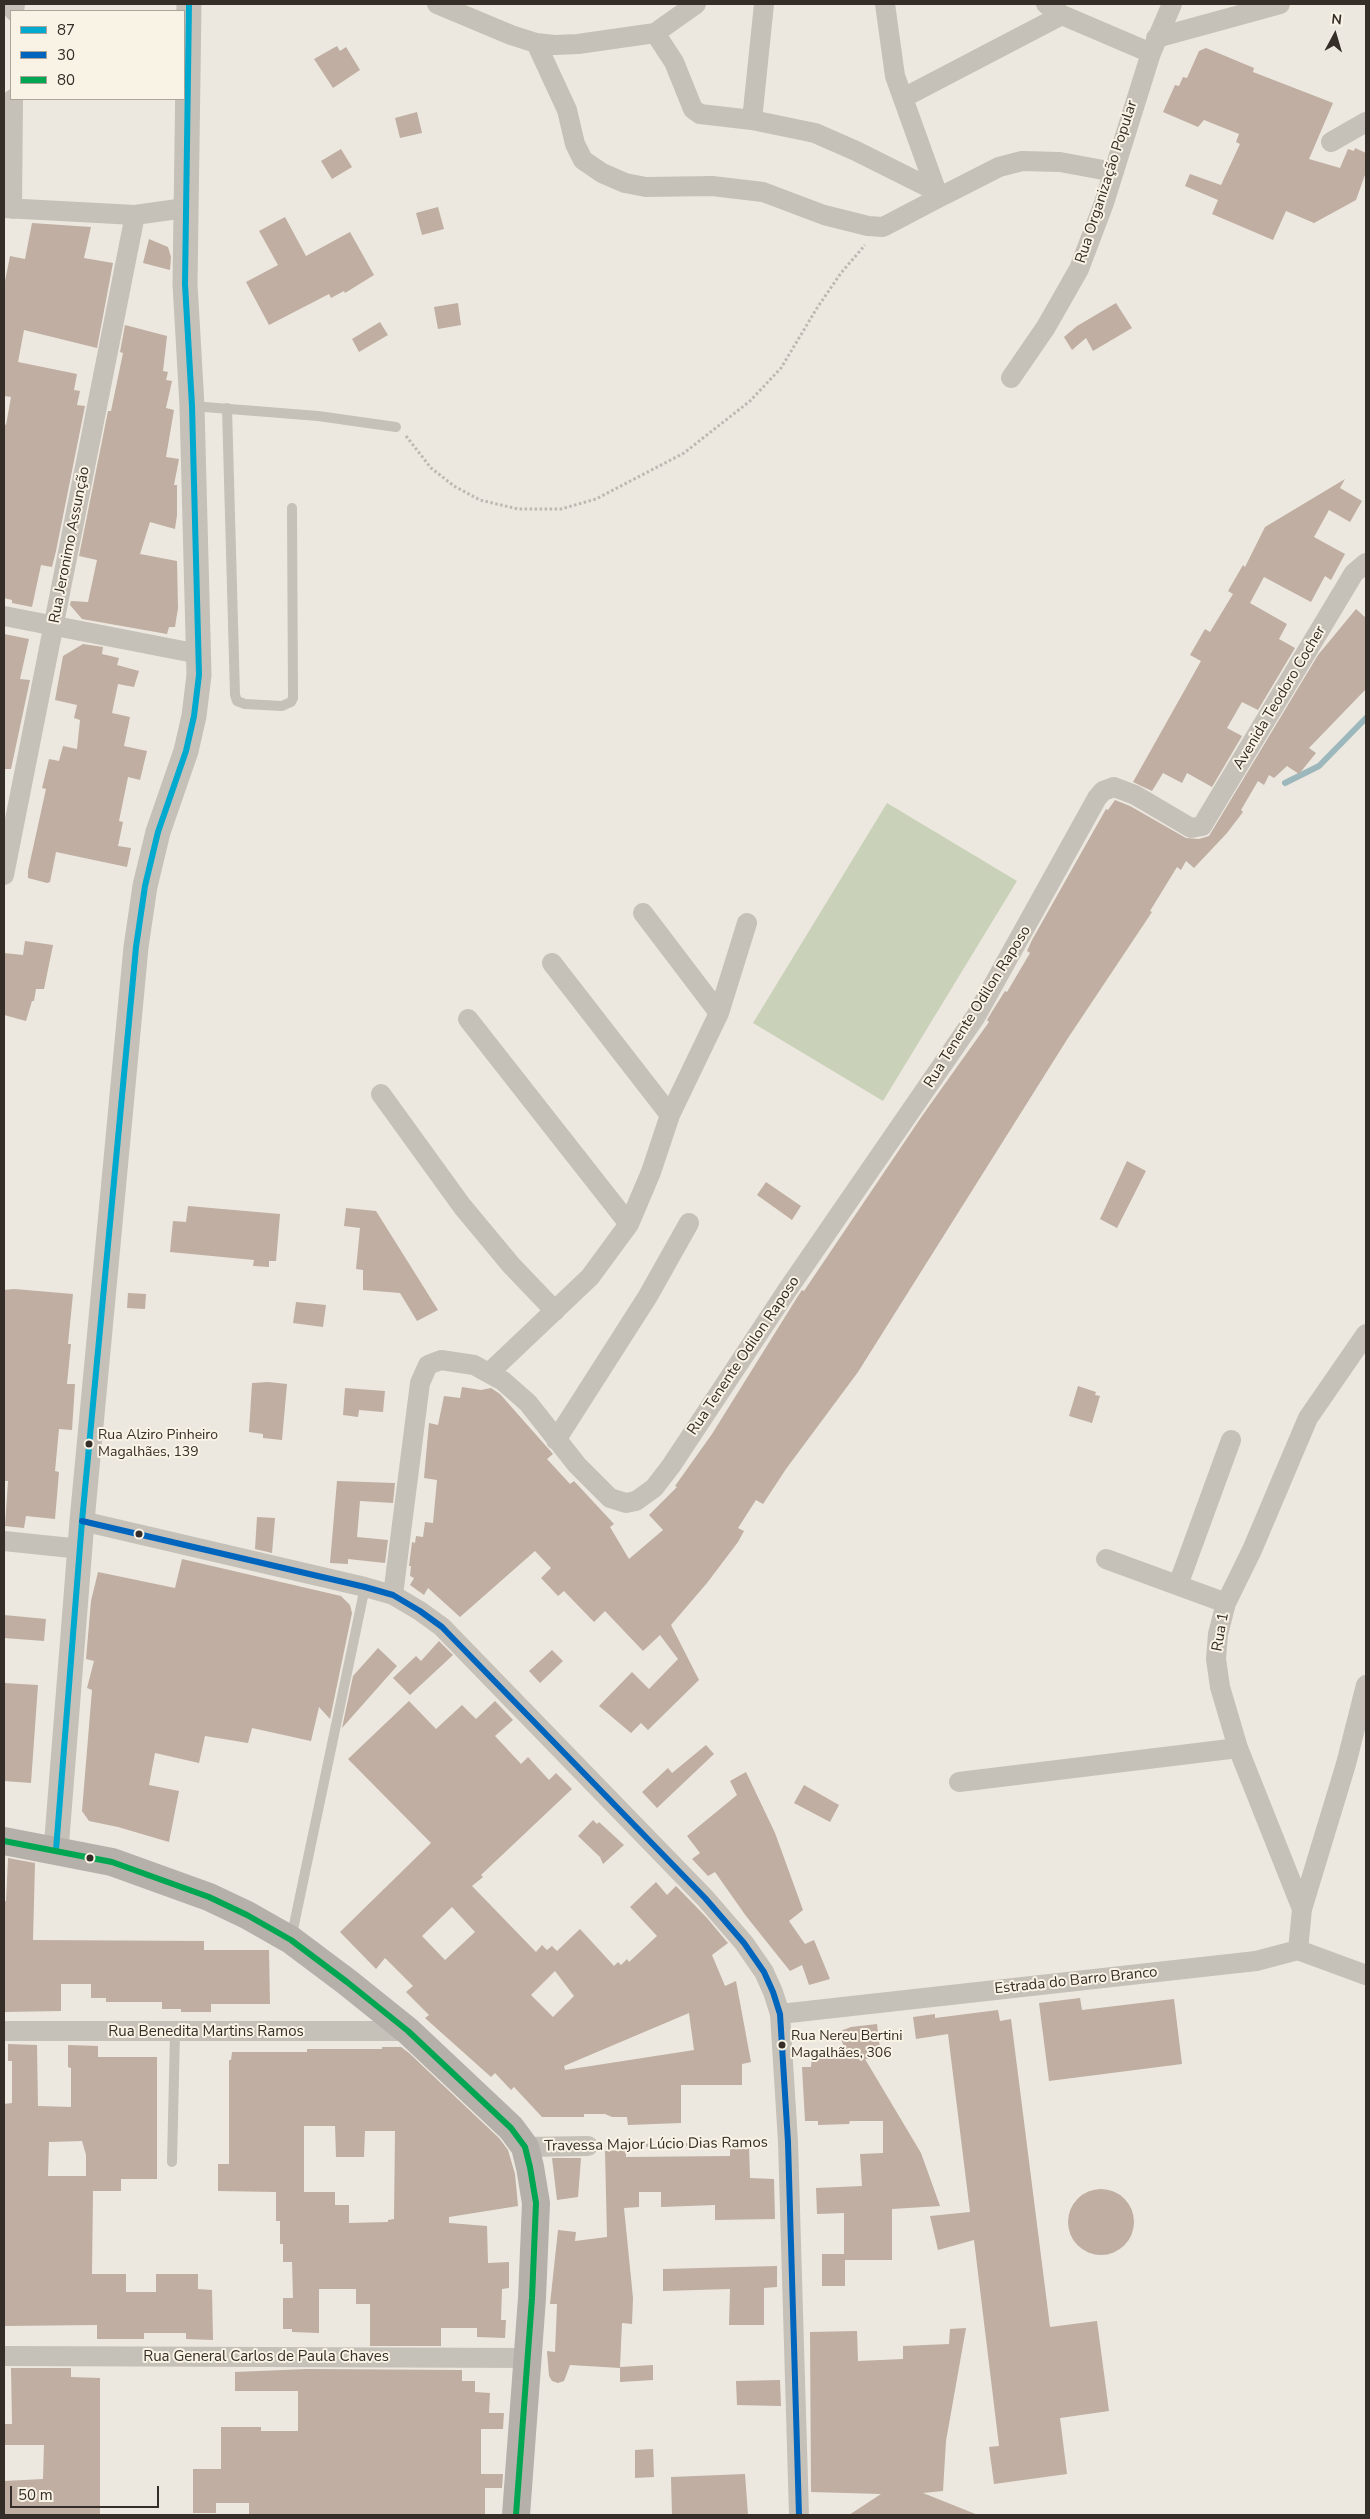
<!DOCTYPE html>
<meta charset="utf-8">
<style>
body{margin:0}
#map{position:relative;width:1370px;height:2519px;overflow:hidden;background:#ece8df;font-family:"Nunito Sans",sans-serif}
canvas{display:block}
.frame{position:absolute;inset:0;border:5px solid #352d27;pointer-events:none}
.legend{position:absolute;left:10px;top:10px;width:175px;height:90px;box-sizing:border-box;background:#f9f3e6;border:1px solid #aba49a;margin:0;padding:6px 9px;list-style:none;font-size:15px;color:#352d27}
.legend li{display:flex;align-items:center;gap:10px;height:25px}
.legend b{width:25px;border:1px solid #aba49a}
.north{position:absolute;left:1310px;top:10px;width:50px;height:50px;-webkit-text-stroke:4px #f9f3e6;paint-order:stroke;rotate:6deg;font-size:14px;font-weight:700;line-height:20px;text-align:center;color:#352d27}
.north::after{content:'';display:block;margin:auto;width:18px;height:22px;background:#352d27;clip-path:polygon(50% 0,100% 100%,50% 72%,0 100%)}
.scale{position:absolute;left:10px;top:2486px;width:149px;height:22px;box-sizing:border-box;border:2px solid #352d27;border-top:0;padding-left:6px;font-size:15px;line-height:18px;white-space:nowrap;color:#352d27;-webkit-text-stroke:4px #f9f3e6;paint-order:stroke}
</style>
<div id="map">
<canvas width="1370" height="2519"></canvas>
<div class="frame"></div>
<ul class="legend">
<li><b style="height:6px;background:#00a9ce"></b>87</li>
<li><b style="height:6px;background:#0065bd"></b>30</li>
<li><b style="height:6px;background:#00a651"></b>80</li>
</ul>
<div class="north">N</div>
<div class="scale">50 m</div>
</div>
<script>
const ctx = document.querySelector('canvas').getContext('2d');
ctx.lineJoin = 'round';
function fill(path, color) { ctx.fillStyle = color; ctx.fill(path, 'evenodd'); }
const poly = rows => new Path2D(rows.map(r => 'M' + r).join(''));
function stroke(path, color, width, dash) { ctx.strokeStyle = color; ctx.lineWidth = width; ctx.lineCap = dash ? 'butt' : 'round'; ctx.setLineDash(dash || []); ctx.stroke(path); }
function write(font, color, halo, rows, align = 'center') {
  ctx.font = font + ' "Nunito Sans",sans-serif'; ctx.lineWidth = 4; ctx.setLineDash([]); ctx.textBaseline = 'middle'; ctx.strokeStyle = halo; ctx.fillStyle = color; for (const [text, x, y, turn = 0] of rows) {
    ctx.save(); ctx.translate(x, y); ctx.rotate((+turn || 0) * Math.PI / 180); ctx.textAlign = isNaN(turn) ? turn : align; if (halo) ctx.strokeText(text, 0, 0); ctx.fillText(text, 0, 0); ctx.restore();
  }
}
fill(poly([
 [887,803,1017,881,883,1101,753,1023]
]), '#cad1b9');
stroke(poly([
 [1285,783,1319,766,1366,718]
]), '#9cb8bc', 6);
fill(poly([
 [337,46,340,51,346,47,360,70,333,88,314,59],
 [1206,48,1254,68,1253,72,1333,103,1309,159,1340,168,1348,149,1354,151,1355,148,1366,153,1366,172,1356,200,1314,223,1286,211,1273,240,1212,214,1218,200,1185,186,1190,174,1221,185,1240,144,1236,142,1239,134,1204,120,1198,127,1163,112,1175,85,1179,86,1183,77,1187,78,1199,51],
 [417,112,422,133,400,138,395,118],
 [341,149,352,167,332,179,321,161],
 [438,207,444,229,422,235,416,213],
 [285,217,306,256,350,232,374,275,345,293,344,291,331,298,329,294,269,325,246,282,278,265,259,231],
 [32,223,91,227,84,258,113,263,97,348,24,330,18,362,77,374,74,390,80,391,77,405,85,406,56,551,52,567,41,565,32,607,12,603,12,600,4,598,4,424,6,425,11,397,4,396,4,286,10,256,25,259],
 [149,239,168,247,171,257,170,270,143,263],
 [458,303,461,325,438,329,434,307],
 [1116,303,1132,328,1093,351,1086,338,1072,350,1064,337,1077,326],
 [380,322,388,335,359,352,352,339],
 [125,325,167,336,163,371,168,372,166,380,172,381,166,408,174,410,166,457,179,459,174,485,177,485,177,515,175,529,150,522,140,554,177,561,178,608,175,627,169,627,167,634,82,619,70,605,71,601,88,602,97,560,79,556,108,411,111,411,123,353,120,352],
 [1345,479,1340,488,1362,501,1350,522,1329,510,1314,537,1345,554,1331,580,1325,576,1311,602,1264,577,1250,603,1287,624,1279,639,1295,648,1258,710,1242,702,1227,728,1242,736,1212,787,1187,773,1182,783,1163,773,1152,791,1133,782,1201,661,1190,655,1205,629,1210,632,1233,594,1228,591,1243,565,1245,567,1265,527],
 [1356,609,1366,618,1366,689,1309,748,1316,753,1299,774,1287,766,1274,778,1269,775,1264,785,1258,781,1241,810,1243,812,1227,833,1194,868,1186,861,1181,870,1177,867,1150,911,1152,912,1068,1038,858,1372,786,1469,763,1504,756,1500,738,1528,744,1531,738,1542,707,1583,671,1625,699,1680,648,1730,641,1723,631,1733,599,1706,632,1672,649,1689,678,1659,660,1635,643,1651,605,1611,594,1622,564,1591,558,1596,541,1578,551,1568,535,1551,460,1617,428,1588,424,1595,410,1585,414,1578,410,1576,411,1566,409,1566,412,1542,415,1543,416,1536,423,1537,425,1522,433,1523,437,1480,424,1478,429,1423,438,1425,444,1396,460,1398,462,1387,481,1390,491,1388,500,1394,553,1454,547,1459,570,1484,574,1481,614,1524,610,1527,629,1559,663,1530,649,1515,677,1487,675,1486,712,1434,798,1296,802,1290,804,1291,922,1116,989,1022,987,1020,993,1010,1005,991,1007,992,1030,953,1027,951,1032,940,1106,809,1108,810,1115,800,1130,806,1186,838,1199,839,1209,836,1318,655],
 [4,634,29,639,20,679,30,680,11,769,4,769],
 [83,644,103,647,102,654,119,658,117,665,139,671,134,687,118,684,112,713,130,717,124,746,147,751,140,780,128,777,119,821,123,822,118,846,131,848,127,867,56,852,50,882,47,883,28,878,28,871,46,789,42,788,49,759,59,761,63,746,77,749,80,720,74,718,77,705,55,700,63,656],
 [25,941,53,945,44,989,36,989,34,1001,32,1001,26,1021,4,1015,4,953,23,955],
 [1127,1161,1146,1171,1117,1228,1100,1219],
 [766,1182,801,1206,792,1220,757,1195],
 [188,1206,280,1214,276,1261,269,1261,269,1267,253,1266,254,1260,170,1252,173,1221,186,1222],
 [346,1208,376,1211,438,1310,417,1321,400,1293,363,1290,363,1270,356,1269,360,1228,344,1226],
 [14,1289,73,1294,68,1344,71,1344,67,1384,75,1384,72,1430,59,1429,55,1471,59,1472,55,1519,26,1516,24,1528,5,1526,8,1481,4,1481,4,1290],
 [128,1293,146,1294,145,1309,127,1308],
 [296,1302,326,1305,323,1327,293,1323],
 [268,1382,287,1384,282,1440,263,1438,263,1434,249,1432,252,1383],
 [1078,1386,1096,1392,1095,1395,1100,1396,1092,1423,1069,1416],
 [345,1388,385,1391,383,1412,359,1410,358,1417,343,1415],
 [337,1481,395,1483,393,1503,360,1501,357,1537,388,1540,385,1563,348,1559,348,1564,330,1563],
 [257,1517,275,1518,272,1553,255,1549],
 [182,1559,341,1596,350,1605,352,1613,330,1719,319,1707,311,1741,252,1728,248,1743,205,1736,199,1763,155,1753,149,1785,179,1791,169,1842,118,1827,89,1821,82,1811,92,1690,87,1688,94,1661,86,1659,91,1601,98,1572,175,1588],
 [4,1615,46,1619,44,1641,4,1638],
 [439,1641,453,1655,410,1695,393,1678,416,1656,421,1661],
 [378,1648,397,1666,342,1728,353,1676],
 [552,1650,563,1661,540,1683,529,1671],
 [4,1683,38,1685,31,1783,4,1781],
 [409,1701,436,1729,462,1705,476,1719,495,1701,513,1720,495,1736,521,1764,528,1757,549,1780,556,1773,572,1789,481,1875,483,1877,472,1886,536,1952,542,1945,547,1950,552,1946,557,1951,580,1929,614,1966,618,1962,621,1965,627,1959,629,1962,657,1936,630,1907,656,1882,667,1895,676,1886,707,1918,728,1943,712,1955,725,1986,736,1981,751,2062,742,2064,742,2085,681,2085,681,2123,628,2125,627,2117,612,2117,605,2114,584,2114,584,2117,542,2117,514,2087,511,2090,495,2073,491,2077,425,2018,429,2015,406,1992,413,1986,385,1958,376,1969,340,1932,431,1843,348,1759],
 [452,1907,475,1932,445,1960,422,1936],
 [555,1971,574,1996,553,2017,531,1995],
 [689,2013,694,2050,565,2070,564,2066],
 [706,1745,714,1754,657,1808,642,1792,668,1768,672,1773],
 [746,1772,775,1833,803,1910,789,1921,805,1944,814,1940,830,1979,809,1985,802,1965,790,1971,746,1916,715,1872,708,1876,692,1859,700,1853,687,1836,737,1795,730,1781],
 [804,1785,839,1805,830,1822,794,1803],
 [593,1820,597,1824,599,1822,624,1845,603,1864,600,1857,578,1836],
 [8,1858,35,1863,33,1940,204,1941,204,1950,269,1950,270,2004,211,2004,211,2012,181,2012,181,2009,162,2009,162,2002,106,2002,106,1998,91,1998,91,1984,61,1984,61,2011,4,2012,4,1901,6,1901],
 [1080,1998,1082,2010,1174,1999,1182,2064,1049,2081,1039,2003],
 [998,2010,1000,2021,1011,2019,1050,2327,1097,2321,1109,2411,1060,2418,1067,2474,994,2484,989,2447,999,2446,974,2240,938,2250,930,2216,970,2212,948,2034,916,2039,913,2017,935,2014,935,2018],
 [877,2024,881,2057,865,2059,921,2153,940,2206,892,2209,892,2260,845,2260,845,2286,822,2286,822,2254,844,2254,844,2213,817,2214,816,2188,862,2186,860,2154,883,2153,883,2121,850,2121,849,2124,818,2125,818,2121,805,2121,802,2067,811,2067,812,2055,848,2056,838,2032,851,2027],
 [8,2044,37,2045,38,2106,71,2107,71,2068,68,2067,68,2045,98,2046,98,2057,157,2057,157,2179,121,2179,121,2191,93,2191,92,2274,126,2274,126,2292,156,2292,156,2274,198,2274,198,2289,212,2290,213,2340,186,2339,186,2333,144,2333,144,2339,97,2339,97,2325,4,2326,4,2104,12,2103,12,2061,8,2061],
 [82,2141,86,2155,86,2176,48,2176,49,2142],
 [382,2047,401,2047,409,2053,499,2138,508,2150,515,2174,518,2206,449,2217,449,2223,487,2226,488,2263,509,2262,509,2288,502,2289,501,2320,506,2320,505,2338,477,2337,477,2328,441,2328,441,2346,370,2346,370,2304,356,2304,356,2289,319,2289,319,2333,292,2332,292,2329,283,2329,283,2298,293,2298,292,2262,283,2262,283,2244,280,2244,280,2221,276,2221,276,2192,218,2191,218,2164,229,2164,229,2060,231,2060,232,2052,307,2052,307,2049,382,2049],
 [304,2126,335,2126,336,2157,364,2157,365,2131,395,2131,394,2219,388,2220,388,2222,349,2223,349,2205,335,2205,335,2192,304,2192],
 [730,2147,749,2147,750,2178,774,2179,775,2219,715,2220,715,2205,661,2207,661,2192,639,2192,639,2207,624,2208,633,2298,632,2324,622,2323,620,2367,653,2365,653,2380,620,2382,620,2368,570,2365,564,2381,558,2383,552,2381,549,2376,547,2351,555,2352,557,2304,550,2304,558,2230,576,2232,575,2241,607,2237,605,2151,626,2150,626,2157,730,2156],
 [552,2158,581,2158,578,2197,557,2200],
 '1068 2222a33 33 0 1 1 66 0a33 33 0 1 1-66 0Z',
 [777,2266,777,2287,764,2288,764,2325,729,2325,730,2289,663,2291,663,2269],
 [966,2328,946,2441,943,2491,923,2493,978,2515,849,2515,881,2494,811,2492,810,2332,857,2331,858,2361,903,2359,903,2346,949,2344,950,2329],
 [11,2368,71,2368,71,2377,100,2378,100,2515,4,2515,4,2481,43,2479,44,2445,4,2445,4,2424,12,2424],
 [307,2369,462,2370,462,2381,475,2381,475,2392,490,2393,489,2413,504,2413,503,2429,481,2429,481,2474,503,2474,502,2488,485,2488,485,2515,249,2515,249,2503,216,2503,216,2513,193,2513,193,2469,221,2469,221,2427,261,2427,261,2431,298,2431,298,2391,235,2391,235,2372],
 [780,2380,781,2406,737,2405,736,2381],
 [653,2449,654,2477,635,2478,635,2450],
 [745,2474,748,2515,672,2515,671,2477]
]), '#bfaea1');
stroke(poly([
 [406,436,431,468,454,486,480,500,518,509,561,509,596,499,684,453,750,401,781,368,817,308,841,273,865,245],
 [606,2146,770,2143]
]), '#bdb8b1', 3, [2.5, 2.5]);
stroke(poly([
 [192,406,318,416,396,427],
 [227,408,235,695,237,701,245,704,282,706,291,702,293,698,292,508],
 [291,1939,365,1587],
 [172,2162,175,2033]
]), '#c5c0b8', 10);
stroke(poly([
 [437,4,511,35,536,43,555,45,578,44,655,33,696,4],
 [885,4,895,76,936,190],
 [1046,4,1062,15,1151,53],
 [14,11,15,4],
 [655,33,674,62,693,109,700,114,752,120,815,133,856,151,944,195,999,167,1022,161,1060,162,1114,172],
 [1156,38,1280,4],
 [536,43,567,110,575,144,583,160,602,173,625,183,646,187,712,186,763,192,824,215,868,226,883,227,944,195],
 [903,98,1062,15],
 [752,120,764,4],
 [1331,142,1366,122],
 [4,208,135,215,185,208],
 [12,209,13,99],
 [1011,378,1046,327,1079,269,1104,203,1151,53,1172,4],
 [4,616,199,654],
 [4,875,135,215],
 [643,913,719,1013],
 [552,963,670,1115],
 [468,1019,629,1224],
 [381,1094,462,1206,511,1265,555,1311],
 [490,1372,590,1277,629,1224,651,1172,670,1115,719,1013,747,923],
 [556,1440,648,1296,689,1223],
 [82,1521,365,1587,393,1595,420,1611,442,1627,705,1898,744,1943,764,1972,773,1992,780,2014,788,2142,799,2515],
 [4,1541,81,1549],
 [1106,1559,1226,1603],
 [1178,1585,1231,1440],
 [393,1595,420,1383,428,1365,441,1360,474,1365,503,1381,528,1403,577,1465,610,1498,626,1503,636,1501,654,1488,671,1466,788,1289,976,1016,1097,798,1103,791,1114,787,1135,795,1191,828,1202,826,1354,573,1366,563],
 [959,1782,1238,1748],
 [1302,1909,1346,1764,1366,1685],
 [1298,1950,1302,1909,1238,1748,1220,1687,1216,1659,1218,1634,1226,1603,1252,1550,1308,1418,1366,1334],
 [780,2014,1256,1961,1298,1950,1366,1975],
 [4,2031,408,2031],
 [525,2147,588,2146],
 [4,2356,528,2358]
]), '#c5c0b8', 20);
stroke(poly([
 [56,1850,82,1521,136,947,145,886,158,832,186,751,194,716,199,675,192,406,185,284,189,4]
]), '#c5c0b8', 25);
stroke(poly([
 [4,1841,112,1862,209,1897,247,1915,291,1940,347,1982,408,2031,511,2128,525,2147,530,2167,536,2203,532,2298,516,2515]
]), '#b5b0a9', 28);
stroke(poly([
 [56,1850,82,1521,136,947,145,886,158,832,186,751,194,716,199,675,192,406,185,284,189,4]
]), '#00a9ce', 6);
stroke(poly([
 [82,1521,365,1587,393,1595,420,1611,442,1627,705,1898,744,1943,764,1972,773,1992,780,2014,788,2142,799,2515]
]), '#0065bd', 6);
stroke(poly([
 [4,1841,112,1862,209,1897,247,1915,291,1940,347,1982,408,2031,511,2128,525,2147,530,2167,536,2203,532,2298,516,2515]
]), '#00a651', 6);
for (const [x, y, r, color] of [
 [89,1444,4.5,"#352d27"],
 [139,1534,4.5,"#352d27"],
 [90,1858,4.5,"#352d27"],
 [782,2045,4.5,"#352d27"]
]) { const dot = new Path2D(); dot.arc(x, y, r, 0, 2 * Math.PI); ctx.fillStyle = color; ctx.fill(dot); stroke(dot, '#f9f3e6', 2); }
write('14px', '#352d27', '#f9f3e6', [
 ["Rua Alziro Pinheiro",98,1436],
 ["Magalhães, 139",98,1453],
 ["Rua Nereu Bertini",791,2037],
 ["Magalhães, 306",791,2054]
], 'left');
write('15px', '#352d27', '#f9f3e6', [
 ["Rua Organização Popular",1107,182,-72],
 ["Rua Jeronimo Assunção",70,545,-79],
 ["Avenida Teodoro Cocher",1280,698,-59],
 ["Rua Tenente Odilon Raposo",978,1007,-58],
 ["Rua Tenente Odilon Raposo",744,1356,-56],
 ["Rua 1",1221,1632,-80],
 ["Estrada do Barro Branco",1076,1981,-6],
 ["Rua Benedita Martins Ramos",206,2032],
 ["Travessa Major Lúcio Dias Ramos",656,2145,-1],
 ["Rua General Carlos de Paula Chaves",266,2357]
]);
</script>
